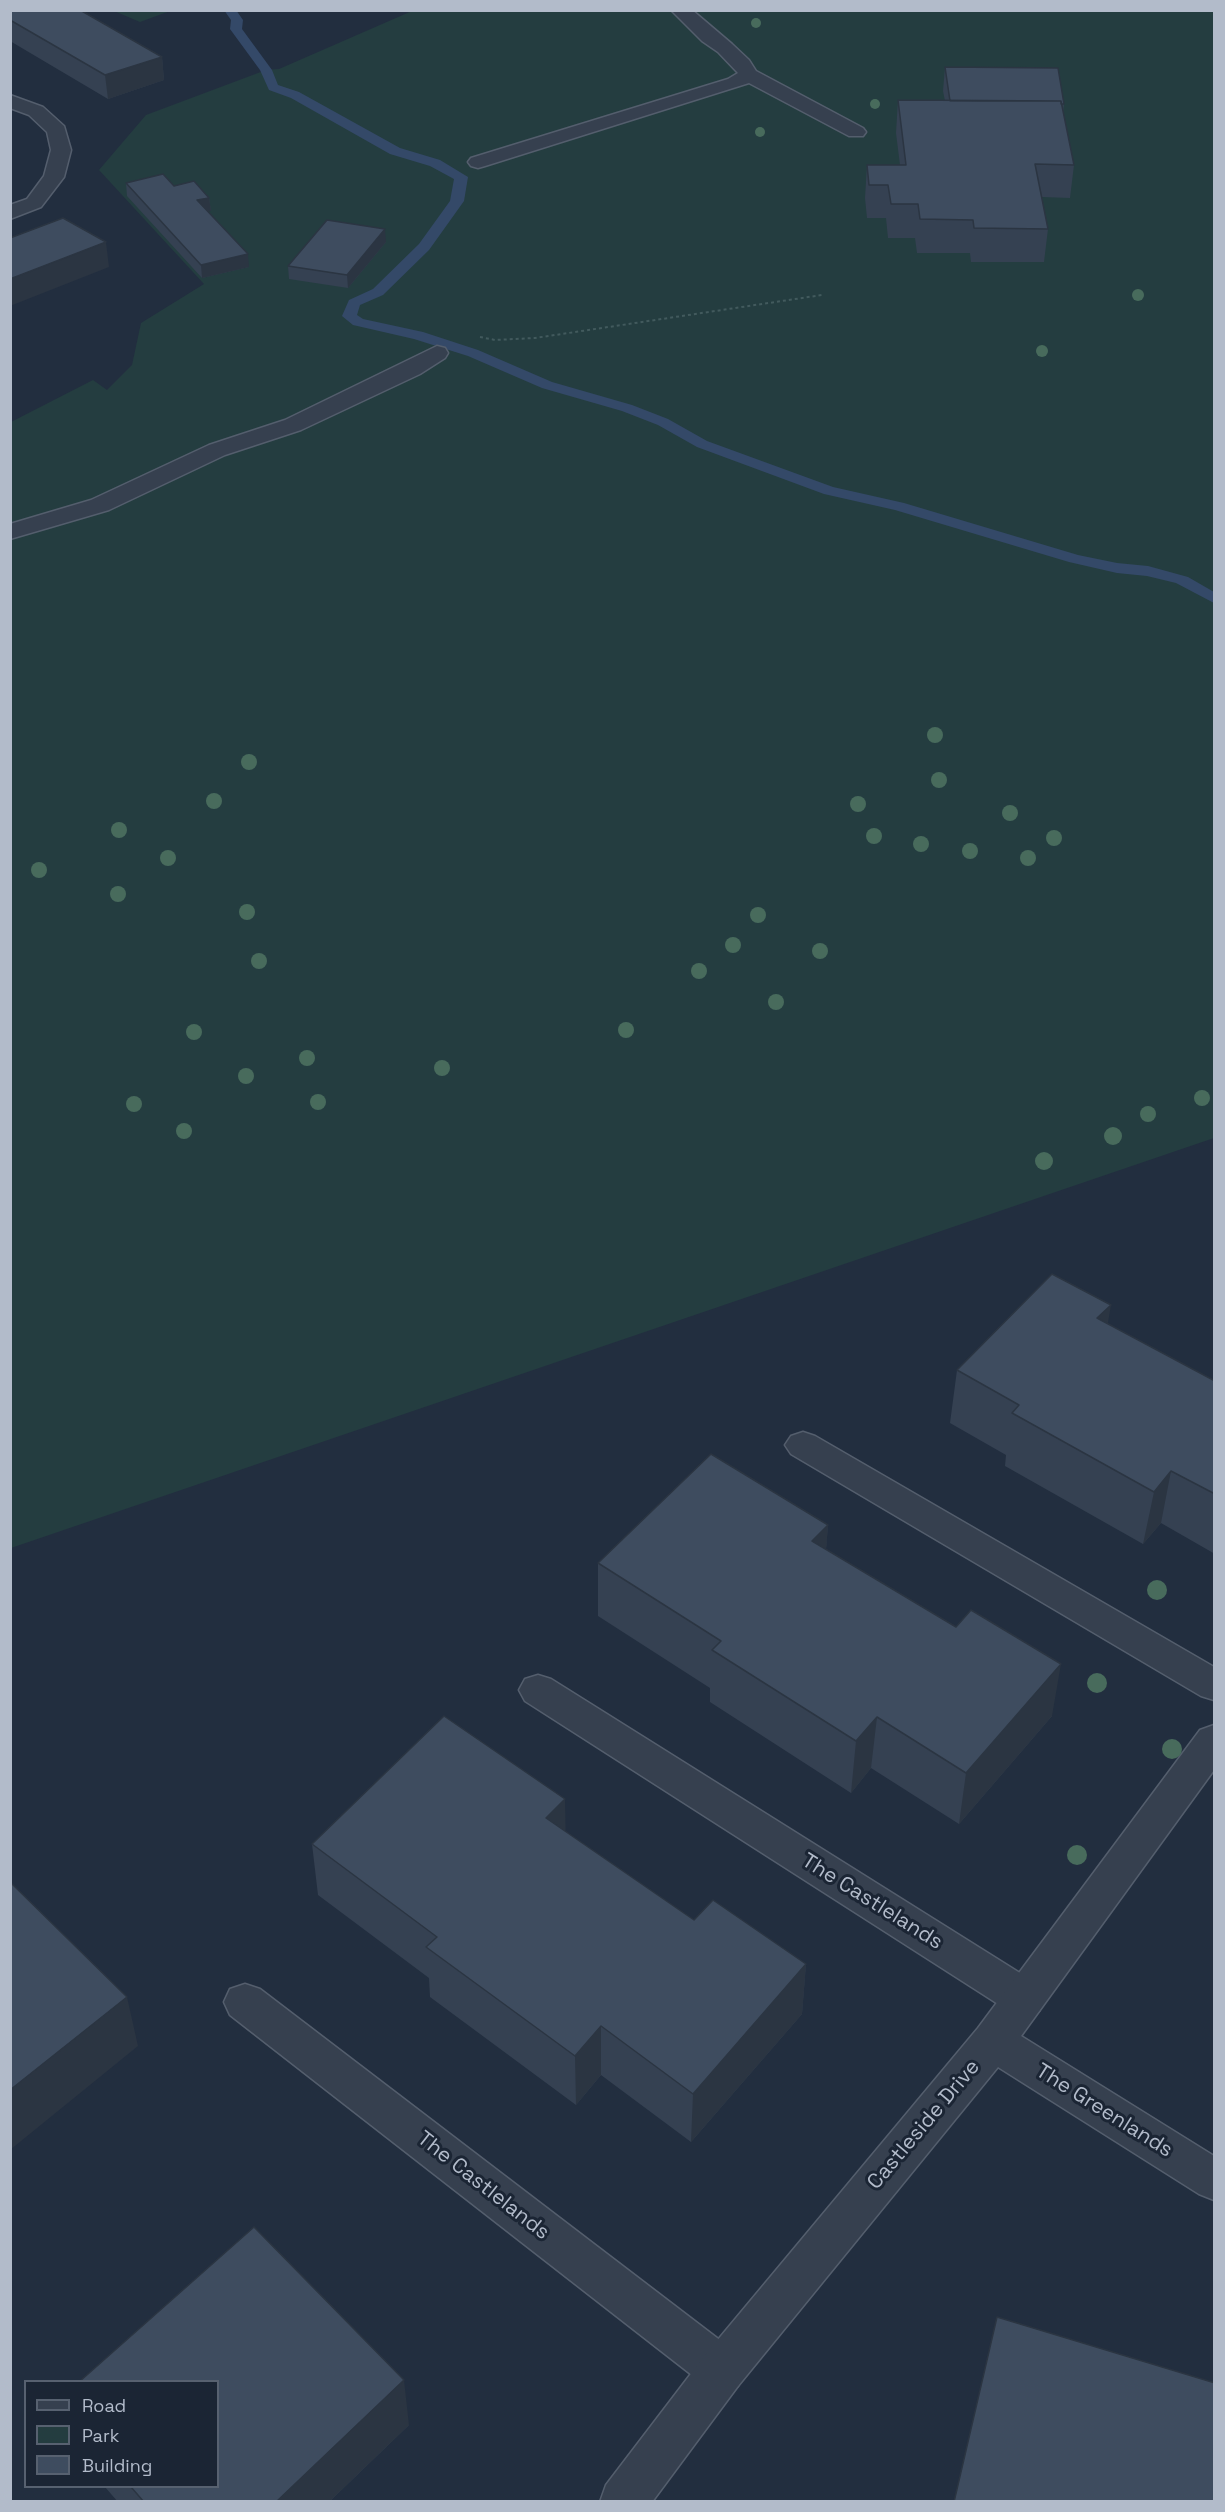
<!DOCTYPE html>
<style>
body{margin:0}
#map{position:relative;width:1225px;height:2512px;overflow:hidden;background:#222e3f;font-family:"Space Grotesk",sans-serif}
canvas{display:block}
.frame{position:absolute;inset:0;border:12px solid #b2bbca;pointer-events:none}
.legend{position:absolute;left:24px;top:2380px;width:195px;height:108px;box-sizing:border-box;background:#1b2534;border:2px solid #576170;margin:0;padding:8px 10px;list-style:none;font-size:18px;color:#b2bbca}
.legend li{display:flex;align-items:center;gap:12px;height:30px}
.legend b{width:30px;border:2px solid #576170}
</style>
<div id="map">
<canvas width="1225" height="2512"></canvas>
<div class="frame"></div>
<ul class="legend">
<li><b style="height:8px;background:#36404f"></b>Road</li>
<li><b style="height:16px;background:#243d40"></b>Park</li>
<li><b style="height:16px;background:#3e4c5f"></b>Building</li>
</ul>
</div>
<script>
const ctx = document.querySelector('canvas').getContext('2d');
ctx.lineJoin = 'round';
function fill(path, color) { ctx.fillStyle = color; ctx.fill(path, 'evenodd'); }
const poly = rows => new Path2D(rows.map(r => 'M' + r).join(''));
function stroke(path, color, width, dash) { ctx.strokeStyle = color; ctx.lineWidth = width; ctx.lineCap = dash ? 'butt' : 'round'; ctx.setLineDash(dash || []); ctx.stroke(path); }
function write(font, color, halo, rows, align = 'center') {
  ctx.font = font + ' "Space Grotesk",sans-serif'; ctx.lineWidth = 6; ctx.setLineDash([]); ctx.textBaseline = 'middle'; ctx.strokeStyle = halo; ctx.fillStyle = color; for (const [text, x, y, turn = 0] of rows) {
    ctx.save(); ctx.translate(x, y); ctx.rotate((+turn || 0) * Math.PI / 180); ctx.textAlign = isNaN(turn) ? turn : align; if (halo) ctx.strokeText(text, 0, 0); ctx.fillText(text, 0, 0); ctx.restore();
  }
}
fill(poly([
 [114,11,170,11,140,22],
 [412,11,1214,11,1214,1138,11,1548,11,422,93,380,107,390,132,365,141,323,204,284,99,170,146,115,266,70,279,69]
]), '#243d40');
fill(poly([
 [224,10,236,10,243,20,242,29,272,70,278,85,299,92,400,148,440,160,468,177,464,201,429,250,383,295,360,305,357,315,363,319,423,332,478,350,552,382,632,405,668,419,707,441,833,487,904,503,1078,555,1117,563,1148,566,1188,577,1214,592,1214,603,1176,583,1147,576,1117,573,1069,562,895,510,824,494,697,447,658,425,622,411,542,388,468,356,414,339,353,325,342,316,349,300,373,289,419,244,450,201,454,179,430,166,390,154,291,98,269,90,260,70,230,29,231,20,224,10]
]), '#344968');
const lane = poly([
 [671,10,692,10,732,44,749,60,756,71,863,128,866,132,863,136,849,136,749,83,485,166,478,168,471,166,468,162,471,158,728,79,738,73,718,52,702,41,671,10],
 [437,346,445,348,448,353,445,358,420,374,301,430,225,455,109,510,10,539,10,524,91,500,209,445,285,420,437,346],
 [803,1432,815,1436,1214,1667,1214,1700,1201,1696,791,1454,785,1445,791,1436,803,1432],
 [538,1675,551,1679,1039,1985,1045,1998,1039,2011,1024,2016,1009,2011,525,1701,519,1690,525,1679,538,1675],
 [245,1984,260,1989,738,2354,745,2370,738,2386,722,2392,706,2386,230,2015,224,2002,230,1989,245,1984]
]);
const street = poly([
 [10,95,43,107,64,126,71,150,64,177,41,207,10,219,10,205,27,199,44,176,51,150,47,132,29,115,10,108,10,95],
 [1214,1725,1214,1770,1021,2036,1214,2156,1214,2200,1199,2194,998,2067,738,2386,652,2502,600,2502,606,2485,706,2354,978,2028,1200,1730,1214,1725]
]);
stroke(lane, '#545e6d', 3);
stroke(street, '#545e6d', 3);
stroke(poly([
 [480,337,495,340,535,338,822,295]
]), '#425a5d', 2, [3, 3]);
fill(lane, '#36404f');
fill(street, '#36404f');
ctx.fillStyle = '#486b5c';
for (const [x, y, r] of [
 [756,23,5],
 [875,104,5],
 [760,132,5],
 [1138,295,6],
 [1042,351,6],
 [935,735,8],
 [249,762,8],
 [939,780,8],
 [214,801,8],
 [858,804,8],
 [1010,813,8],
 [119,830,8],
 [874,836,8],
 [1054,838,8],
 [921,844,8],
 [970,851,8],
 [168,858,8],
 [1028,858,8],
 [39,870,8],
 [118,894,8],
 [247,912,8],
 [758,915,8],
 [733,945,8],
 [820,951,8],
 [259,961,8],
 [699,971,8],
 [776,1002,8],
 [626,1030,8],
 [194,1032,8],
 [307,1058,8],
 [442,1068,8],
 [246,1076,8],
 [1202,1098,8],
 [318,1102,8],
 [134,1104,8],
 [1148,1114,8],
 [184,1131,8],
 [1113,1136,9],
 [1044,1161,9],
 [1157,1590,10],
 [1097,1683,10],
 [1172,1749,10],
 [1077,1855,10]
]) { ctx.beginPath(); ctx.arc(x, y, r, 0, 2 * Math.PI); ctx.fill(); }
fill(poly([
 [10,10,162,57,164,80,108,99,10,41],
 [945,67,1064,104,1063,114,1074,165,1070,198,1042,197,1048,229,1044,262,971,262,970,253,917,253,915,238,888,238,886,218,867,218,865,198,867,165,900,165,896,133,898,100,945,101,943,91],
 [126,183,174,186,209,198,211,211,207,211,249,267,202,278,127,196],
 [386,242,348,288,289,279,288,266],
 [1107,1324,1215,1381,1215,1554,1161,1523,1143,1544,1005,1466,1006,1455,950,1423,957,1370],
 [828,1525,826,1549,1052,1716,959,1824,871,1768,851,1793,710,1702,710,1688,598,1616,598,1563],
 [565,1831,694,1920,806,1964,802,2014,691,2142,601,2075,576,2105,430,1997,429,1978,318,1895,312,1844],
 [409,2425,329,2502,118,2502,105,2487,218,2487]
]), '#354152');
fill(poly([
 [162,57,164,80,108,99,105,75],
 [209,198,211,211,198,213,197,200],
 [385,229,386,242,348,288,347,275],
 [106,242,109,267,10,306,10,279],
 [248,254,249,267,202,278,201,265],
 [1111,1305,1102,1358,1097,1318],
 [1171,1471,1161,1523,1143,1544,1154,1492],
 [828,1525,824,1577,812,1541],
 [1061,1664,1052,1716,959,1824,966,1773],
 [877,1717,871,1768,851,1793,856,1741],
 [565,1799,566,1850,546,1818],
 [806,1964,802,2014,691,2142,693,2094],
 [127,1997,138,2046,10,2150,10,2090],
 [601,2026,601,2075,576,2105,575,2056],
 [404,2380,409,2425,329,2502,276,2502]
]), '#2b3542');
const building = poly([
 [10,10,80,10,162,57,105,75,10,20,10,10],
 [945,67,1058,68,1064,104,1061,104,1061,101,950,101,945,67],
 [898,100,1061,101,1074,165,1035,164,1048,229,974,228,973,220,920,219,918,204,891,204,888,185,869,185,867,165,906,165,898,100],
 [163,174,174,186,194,181,209,198,197,200,248,254,201,265,126,183,163,174],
 [63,218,106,242,10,279,10,238,63,218],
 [327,220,385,229,347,275,288,266,327,220],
 [1052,1274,1111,1305,1097,1318,1215,1381,1215,1494,1171,1471,1154,1492,1012,1413,1019,1405,957,1370,1052,1274],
 [711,1454,828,1525,812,1541,956,1627,971,1610,1061,1664,966,1773,877,1717,856,1741,712,1650,721,1641,598,1563,711,1454],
 [444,1716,565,1799,546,1818,694,1920,713,1900,806,1964,693,2094,601,2026,575,2056,426,1947,437,1937,312,1844,444,1716],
 [10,1882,127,1997,10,2090,10,1882],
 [254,2227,404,2380,276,2502,144,2502,131,2487,218,2487,218,2382,79,2382,254,2227],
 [997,2317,1215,2383,1215,2502,954,2502,997,2317]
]);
fill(building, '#3e4c5f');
stroke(building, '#2b3542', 1.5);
write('21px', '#b2bbca', '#1b2534', [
 ["The Castlelands",872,1902,32],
 ["The Greenlands",1104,2111,32],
 ["Castleside Drive",924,2125,-50],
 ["The Castlelands",483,2186,38]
]);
</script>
